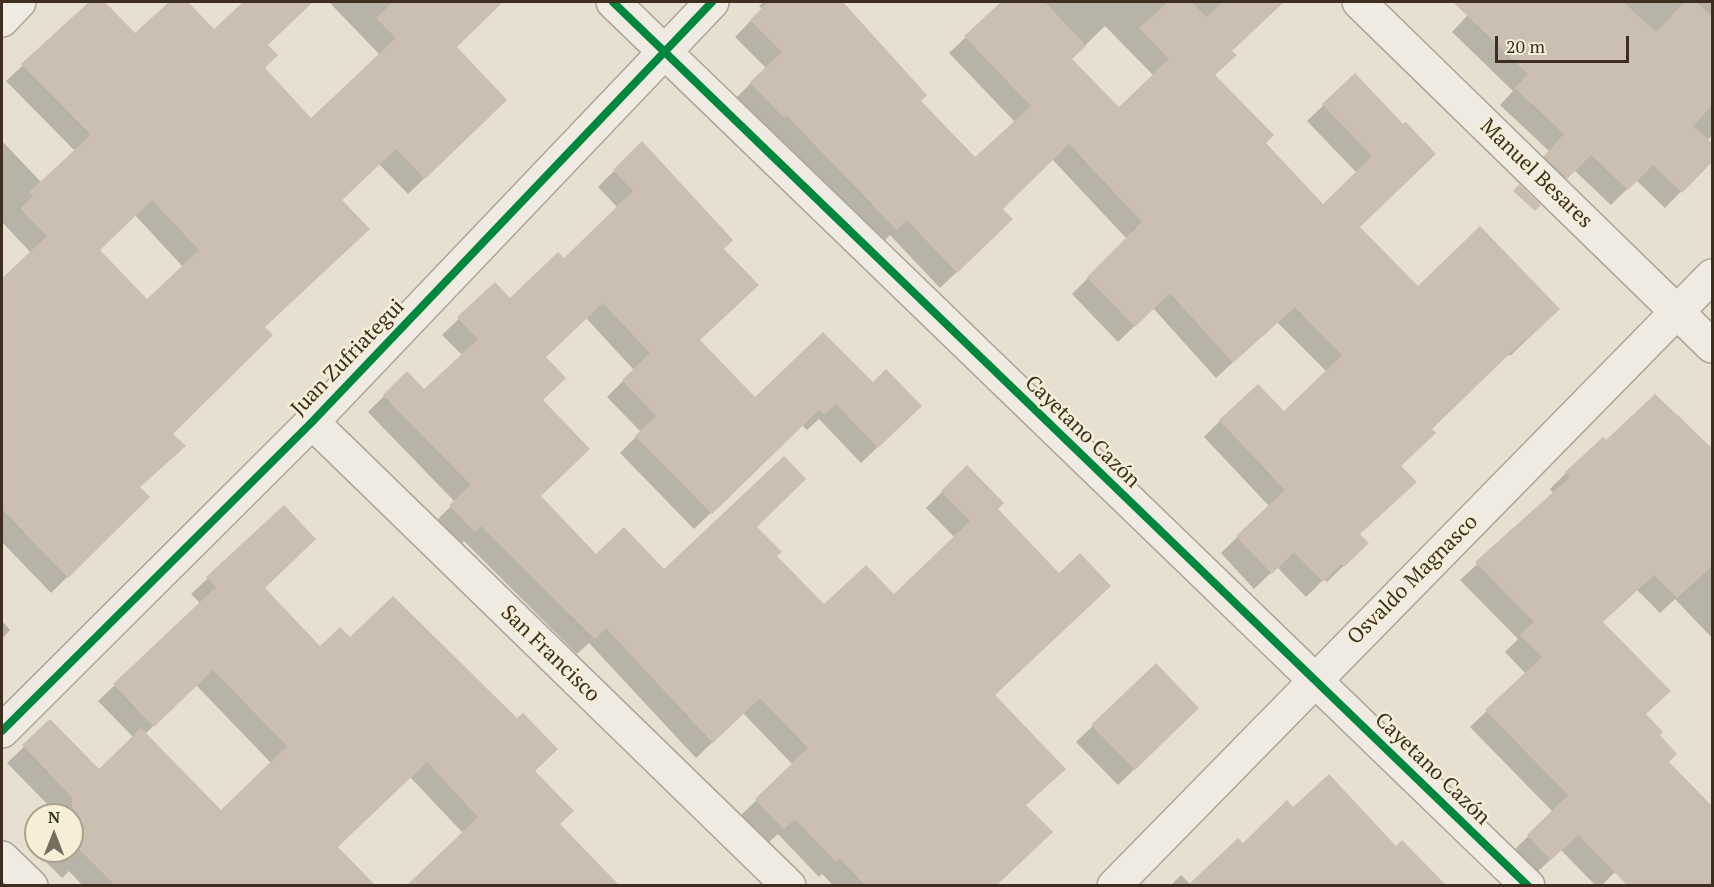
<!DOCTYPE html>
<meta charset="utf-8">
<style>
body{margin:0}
#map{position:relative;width:1714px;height:887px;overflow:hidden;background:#e7e0d1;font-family:"PT Serif",serif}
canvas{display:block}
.frame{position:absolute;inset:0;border:3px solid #3d2e20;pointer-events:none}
.north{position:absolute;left:24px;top:803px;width:60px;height:60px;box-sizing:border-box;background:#f7eed8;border:2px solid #ada18e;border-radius:50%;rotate:0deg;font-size:16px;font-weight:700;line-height:24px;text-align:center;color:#3d2e20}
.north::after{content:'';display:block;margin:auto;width:21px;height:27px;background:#786c5e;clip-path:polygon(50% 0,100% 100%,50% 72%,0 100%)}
.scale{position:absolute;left:1495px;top:36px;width:134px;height:27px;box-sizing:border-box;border:3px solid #3d2e20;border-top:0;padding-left:8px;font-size:18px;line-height:21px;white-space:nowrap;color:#3d2e20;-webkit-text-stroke:4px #f7eed8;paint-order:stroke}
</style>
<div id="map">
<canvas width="1714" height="887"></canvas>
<div class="frame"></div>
<div class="north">N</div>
<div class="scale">20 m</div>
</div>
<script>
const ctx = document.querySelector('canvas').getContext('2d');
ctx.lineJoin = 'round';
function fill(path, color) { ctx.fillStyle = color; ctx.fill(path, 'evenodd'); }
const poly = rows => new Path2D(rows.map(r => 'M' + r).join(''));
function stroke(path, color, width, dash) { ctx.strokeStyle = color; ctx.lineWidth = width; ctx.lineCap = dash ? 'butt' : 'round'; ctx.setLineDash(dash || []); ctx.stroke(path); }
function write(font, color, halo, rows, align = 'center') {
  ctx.font = font + ' "PT Serif",serif'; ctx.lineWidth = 5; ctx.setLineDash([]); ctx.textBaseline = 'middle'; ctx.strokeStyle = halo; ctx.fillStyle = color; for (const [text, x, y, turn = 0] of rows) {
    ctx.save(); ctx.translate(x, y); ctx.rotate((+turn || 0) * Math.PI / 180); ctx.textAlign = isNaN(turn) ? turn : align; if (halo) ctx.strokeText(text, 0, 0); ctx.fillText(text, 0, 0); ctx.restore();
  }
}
fill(poly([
 [91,2,103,2,135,35,171,2,186,2,214,31,245,2,312,2,266,45,263,68,311,120,380,55,329,2,501,2,455,47,489,116,408,194,379,164,341,201,263,327,171,434,139,488,148,497,51,593,2,542,2,391,17,376,2,360,2,281,31,253,2,222,2,141,42,183,75,151,6,81],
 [134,214,183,267,147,301,98,250],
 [764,2,841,2,925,94,919,101,975,159,1015,122,949,53,1003,2,1253,2,1267,16,1231,51,1214,76,1264,144,1323,206,1357,173,1307,121,1355,75,1403,127,1358,227,1418,288,1542,325,1510,356,1508,354,1431,429,1399,466,1359,535,1367,543,1327,582,1324,579,1306,597,1277,567,1254,589,1221,553,1269,506,1204,437,1220,421,1284,413,1327,372,1277,322,1216,378,1153,308,1118,342,1072,294,1127,239,1052,159,1001,209,995,235,940,288,890,235,880,245,735,99,766,68,735,37,762,9,759,6],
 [1105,26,1154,76,1119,109,1071,59],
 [1475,2,1712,2,1712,135,1707,141,1712,159,1665,208,1636,180,1611,205,1574,170,1550,194,1529,173,1549,151,1500,105,1513,91,1452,32,1478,4],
 [614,171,722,249,699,341,755,399,823,334,904,422,861,463,819,419,807,430,802,425,694,529,620,453,641,432,607,397,634,370,586,318,544,358,539,497,596,556,664,571,755,527,775,556,824,606,893,596,955,538,926,508,967,467,996,509,993,695,1064,769,1025,806,1034,848,995,886,834,886,822,874,819,877,778,834,767,844,740,816,793,765,743,713,696,758,589,643,577,654,464,541,458,547,434,523,455,502,368,412,407,373,424,391,462,355,442,335,495,284,510,300,564,260,618,208,598,187],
 [1679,416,1712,451,1712,638,1675,599,1660,613,1637,590,1602,622,1644,715,1658,735,1667,762,1712,829,1712,886,1628,886,1615,872,1601,886,1596,886,1561,850,1534,875,1512,852,1553,812,1470,727,1526,674,1505,652,1518,639,1460,580,1554,494,1550,489,1566,473,1605,442],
 [284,507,263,588,320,648,350,639,533,772,558,825,617,886,409,886,463,833,410,777,336,847,373,886,83,886,69,871,62,878,37,853,72,851,72,815,58,815,7,763,50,722,98,771,134,738,98,701,201,604,191,594],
 [196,685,271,763,220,812,145,734],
 [2,621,10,630,2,639],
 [1156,665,1181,724,1118,785,1076,742],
 [1293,810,1373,857,1343,886,1170,886,1181,875,1191,885],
 [1402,842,1443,886,1358,886,1374,869]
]), '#0003');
fill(poly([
 [89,2,105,2,135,33,169,2,188,2,214,29,243,2,313,2,268,45,278,55,265,68,311,118,396,38,376,18,393,2,503,2,457,47,507,100,425,179,396,149,342,200,370,229,265,327,273,335,173,434,186,446,140,487,150,497,68,578,2,509,2,278,47,236,20,208,33,196,29,192,91,135,21,64],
 [152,200,199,250,147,299,100,250],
 [768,2,843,2,927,95,921,101,975,157,1031,106,964,36,1001,2,1045,2,1086,46,1072,59,1119,107,1169,59,1139,28,1168,2,1192,2,1206,17,1223,2,1284,2,1232,51,1237,55,1215,75,1274,135,1266,143,1323,204,1372,156,1322,104,1355,73,1403,124,1406,122,1436,154,1360,227,1418,286,1480,226,1560,309,1527,340,1525,339,1432,429,1436,433,1401,466,1417,482,1360,534,1369,543,1344,567,1341,564,1323,582,1294,552,1272,574,1236,536,1285,490,1219,420,1258,384,1284,411,1342,355,1295,307,1233,363,1170,293,1135,327,1087,277,1142,222,1069,144,1003,209,1013,219,957,273,907,220,897,230,786,115,784,118,750,82,782,52,750,20],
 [1453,2,1623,2,1656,32,1685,2,1696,2,1713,17,1713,104,1693,126,1713,144,1713,161,1682,193,1653,165,1628,190,1591,155,1567,179,1544,156,1564,134,1515,88,1528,74],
 [642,141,733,240,724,249,759,285,700,340,755,397,823,332,873,382,886,369,922,406,878,448,836,404,824,415,819,410,712,514,635,436,656,416,622,380,650,353,603,303,546,357,566,378,543,400,590,449,541,496,596,554,624,527,664,569,784,456,806,479,757,527,782,552,777,556,824,604,866,565,894,594,970,521,941,491,967,465,1004,503,998,509,1059,573,1080,553,1111,586,995,695,1066,769,1026,805,1053,832,997,885,865,885,840,859,836,862,795,819,784,829,755,799,808,748,760,698,713,743,606,628,595,639,481,526,475,532,449,505,471,485,383,395,407,371,424,389,478,339,457,317,495,282,510,298,558,252,564,258,633,191,613,170],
 [1519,184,1541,205,1535,211,1513,191],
 [1655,394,1713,449,1713,565,1677,598,1654,575,1603,622,1671,691,1646,714,1663,732,1660,735,1677,754,1669,762,1713,807,1713,885,1627,885,1578,835,1551,860,1527,835,1568,795,1485,710,1542,657,1520,635,1534,622,1475,562,1570,477,1565,472,1603,437,1606,440],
 [284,505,316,539,265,588,320,646,340,627,350,637,393,596,517,718,523,713,558,749,535,771,574,811,560,824,619,885,407,885,478,817,427,762,338,847,375,885,115,885,72,842,72,797,22,745,50,719,99,769,141,728,221,810,287,746,213,670,154,727,113,684,216,587,206,577],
 [1156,663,1199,708,1135,770,1091,725],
 [1329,774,1396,846,1402,840,1446,885,1188,885,1238,838,1243,843,1287,800,1293,807]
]), '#cbbfb2');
const minor = poly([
 [613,2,1528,886],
 [1359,2,1712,346],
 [2,20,19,2],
 [312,422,789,886],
 [2,731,312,422,712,2],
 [2,858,31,886],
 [1114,886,1712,276]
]);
stroke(minor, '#ada599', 36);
stroke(minor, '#efebe3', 33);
stroke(poly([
 [613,2,1528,886],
 [2,731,312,422,712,2]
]), '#00873e', 8);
write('21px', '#3d2e20', '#f7eed8', [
 ["Manuel Besares",1536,174,44],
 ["Juan Zufriategui",348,358,-46],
 ["Cayetano Cazón",1082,432,44],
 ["Osvaldo Magnasco",1413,580,-45],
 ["San Francisco",550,654,44],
 ["Cayetano Cazón",1432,769,44]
]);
</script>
